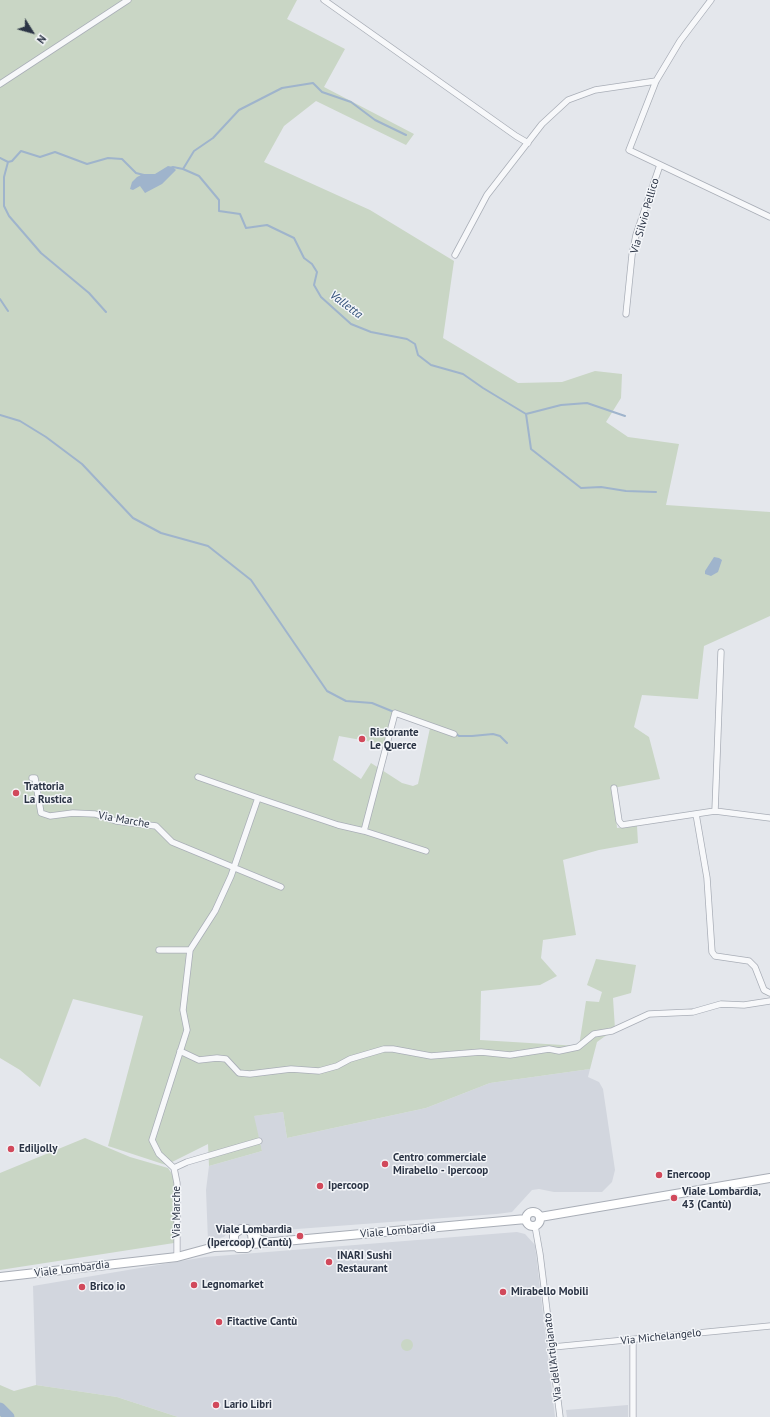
<!DOCTYPE html>
<meta charset="utf-8">
<style>
body{margin:0}
#map{position:relative;width:770px;height:1417px;overflow:hidden;background:#e4e7ec;font-family:"PT Sans",sans-serif}
canvas{display:block}
.north{position:absolute;left:12px;top:12px;width:40px;height:40px;-webkit-text-stroke:3px #f4f6f9;paint-order:stroke;rotate:127deg;font-size:11px;font-weight:700;line-height:16px;text-align:center;color:#2b3445}
.north::after{content:'';display:block;margin:auto;width:14px;height:18px;background:#2b3445;clip-path:polygon(50% 0,100% 100%,50% 72%,0 100%)}
</style>
<div id="map">
<canvas width="770" height="1417"></canvas>
<div class="north">N</div>
</div>
<script>
const ctx = document.querySelector('canvas').getContext('2d');
ctx.lineJoin = 'round';
function fill(path, color) { ctx.fillStyle = color; ctx.fill(path, 'evenodd'); }
const poly = rows => new Path2D(rows.map(r => 'M' + r).join(''));
function stroke(path, color, width, dash) { ctx.strokeStyle = color; ctx.lineWidth = width; ctx.lineCap = dash ? 'butt' : 'round'; ctx.setLineDash(dash || []); ctx.stroke(path); }
function write(font, color, halo, rows, align = 'center') {
  ctx.font = font + ' "PT Sans",sans-serif'; ctx.lineWidth = 3; ctx.setLineDash([]); ctx.textBaseline = 'middle'; ctx.strokeStyle = halo; ctx.fillStyle = color; for (const [text, x, y, turn = 0] of rows) {
    ctx.save(); ctx.translate(x, y); ctx.rotate((+turn || 0) * Math.PI / 180); ctx.textAlign = isNaN(turn) ? turn : align; if (halo) ctx.strokeText(text, 0, 0); ctx.fillText(text, 0, 0); ctx.restore();
  }
}
fill(poly([
 [590,1069,588,1077,599,1082,603,1089,615,1170,612,1182,602,1192,554,1192,539,1189,532,1190,512,1212,497,1214,257,1232,249,1226,235,1225,224,1237,208,1241,206,1190,209,1166,262,1151,253,1116,283,1112,287,1138,426,1108,490,1083],
 [517,1232,525,1234,535,1245,555,1417,178,1417,117,1397,36,1385,33,1286,205,1257],
 [628,1405,628,1417,567,1417,566,1410]
]), '#d2d6de');
fill(poly([
 [0,0,297,0,287,19,345,49,324,87,414,134,406,145,316,101,284,126,264,162,370,210,454,261,443,338,518,383,562,382,595,371,622,374,621,398,606,422,628,437,679,444,666,505,770,512,770,616,704,646,698,699,642,695,634,727,649,737,660,779,613,788,617,828,637,826,638,843,599,850,563,860,576,935,543,940,541,958,557,976,540,985,481,991,480,1040,579,1046,586,1001,599,1002,602,992,587,985,596,959,636,965,631,993,613,998,615,1029,597,1042,590,1069,490,1083,426,1108,287,1138,283,1112,254,1116,262,1151,209,1166,208,1144,166,1165,108,1146,143,1016,73,999,40,1087,20,1070,0,1058],
 [397,715,430,728,418,784,413,786,402,783,371,763,361,779,333,760,339,736,383,744],
 [85,1138,130,1157,168,1168,172,1174,175,1187,174,1243,0,1270,0,1173],
 '401 1345a6 6 0 1 1 12 0a6 6 0 1 1-12 0Z',
 [0,1385,14,1391,36,1385,117,1397,178,1417,0,1417]
]), '#c9d6c5');
fill(poly([
 [168,166,173,167,176,170,162,184,145,193,140,186,133,190,130,189,132,182,137,177,143,174,155,174],
 [714,557,719,558,722,560,718,572,711,576,705,574,705,571]
]), '#9fb4cc');
stroke(poly([
 [0,158,8,162,12,161,21,151,40,157,55,152,87,164,108,158,122,159,136,173,144,175],
 [8,162,4,177,4,206,9,216,41,253,89,293,106,312],
 [171,168,173,167,183,169,199,176,219,200,219,211,240,214,246,228,267,225,294,238,304,258,312,264,317,272,314,285,321,297,351,324,371,332,407,339,415,344,418,355,431,365,463,374,483,388,526,414,561,405,587,403,625,416],
 [183,169,194,151,213,138,239,110,282,88,313,83,322,92,351,102,375,120,406,135],
 [0,299,8,311],
 [526,414,531,449,581,488,601,487,626,491,656,492],
 [0,415,20,421,46,437,82,464,133,518,161,533,208,546,251,580,327,691,346,701,372,703,394,712],
 [455,733,459,736,472,736,493,734,500,736,507,743]
]), '#9fb4cc', 2);
stroke(poly([
 [0,1408,9,1417]
]), '#9fb4cc', 11);
const minor = poly([
 [324,0,516,136,528,143],
 [711,0,680,41,656,81,629,150,770,217],
 [0,84,128,0],
 [455,255,487,195,542,124,568,100,595,90,656,81],
 [626,314,632,255,636,235,660,165],
 [198,777,258,798],
 [32,778,35,778,41,813,50,816,73,813,95,814,116,821,156,826,172,842,281,887],
 [614,788,619,821,622,825,715,811,770,818],
 [715,811,721,652],
 [696,814,707,878,712,952,715,956,749,961,755,967,764,990,770,993],
 [364,831,426,851],
 [159,950,190,950],
 [180,1051,199,1060,217,1058,226,1059,239,1073,250,1074,291,1069,319,1071,337,1066,350,1059,384,1049,393,1049,431,1056,481,1052,510,1055,549,1049,559,1051,578,1047,594,1034,612,1031,649,1014,693,1012,721,1004,744,1005,770,1001],
 [174,1168,187,1162,259,1141],
 [535,1226,540,1254,560,1417],
 [177,1257,177,1183,174,1168,159,1154,152,1140,187,1030,183,1010,190,950,215,911,231,876,258,798,338,825,364,831,395,713,454,734],
 [553,1347,770,1326],
 [633,1417,633,1340]
]);
const secondary = poly([
 '526 1219a7 7 0 1 1 14 0a7 7 0 1 1-14 0Z',
 [540,1217,770,1178],
 [252,1234,253,1242,247,1248,238,1248,234,1243,234,1234,241,1229,247,1229,260,1240,265,1241],
 [252,1244,526,1219],
 [0,1277,177,1257,214,1247,236,1246]
]);
stroke(minor, '#a9aeb7', 7);
stroke(secondary, '#a9aeb7', 10);
stroke(minor, '#f7f8fa', 5.5);
stroke(secondary, '#fff', 8);
for (const [x, y, r, color] of [
 [362,739,4,"#d1495b"],
 [16,793,4,"#d1495b"],
 [11,1149,4,"#d1495b"],
 [385,1164,4,"#d1495b"],
 [659,1175,4,"#d1495b"],
 [320,1186,4,"#d1495b"],
 [674,1198,4,"#d1495b"],
 [300,1236,4,"#d1495b"],
 [329,1262,4,"#d1495b"],
 [194,1285,4,"#d1495b"],
 [82,1287,4,"#d1495b"],
 [503,1292,4,"#d1495b"],
 [219,1322,4,"#d1495b"],
 [216,1405,4,"#d1495b"]
]) { const dot = new Path2D(); dot.arc(x, y, r, 0, 2 * Math.PI); ctx.fillStyle = color; ctx.fill(dot); stroke(dot, '#f4f6f9', 1.5); }
write('11px', '#2b3445', '#f4f6f9', [
 ["Via Silvio Pellico",645,216,-74],
 ["Via Marche",124,820,10],
 ["Via Marche",177,1212,-90],
 ["Viale Lombardia",398,1231,-5],
 ["Viale Lombardia",72,1269,-7],
 ["Via Michelangelo",661,1337,-6],
 ["Via dell'Artigianato",553,1357,-97]
]);
write('bold 11px', '#2b3445', '#f4f6f9', [
 ["Ristorante",370,733],
 ["Le Querce",370,746],
 ["Trattoria",24,787],
 ["La Rustica",24,800],
 ["Ediljolly",19,1149],
 ["Centro commerciale",393,1158],
 ["Mirabello - Ipercoop",393,1171],
 ["Enercoop",667,1175],
 ["Ipercoop",328,1186],
 ["Viale Lombardia,",682,1192],
 ["43 (Cantù)",682,1205],
 ["Viale Lombardia",292,1230,"right"],
 ["(Ipercoop) (Cantù)",292,1243,"right"],
 ["INARI Sushi",337,1256],
 ["Restaurant",337,1269],
 ["Legnomarket",202,1285],
 ["Brico io",90,1287],
 ["Mirabello Mobili",511,1292],
 ["Fitactive Cantù",227,1322],
 ["Lario Libri",224,1405]
], 'left');
write('italic 12px', '#34527a', '#f4f6f9', [
 ["Valletta",346,305,37]
]);
</script>
